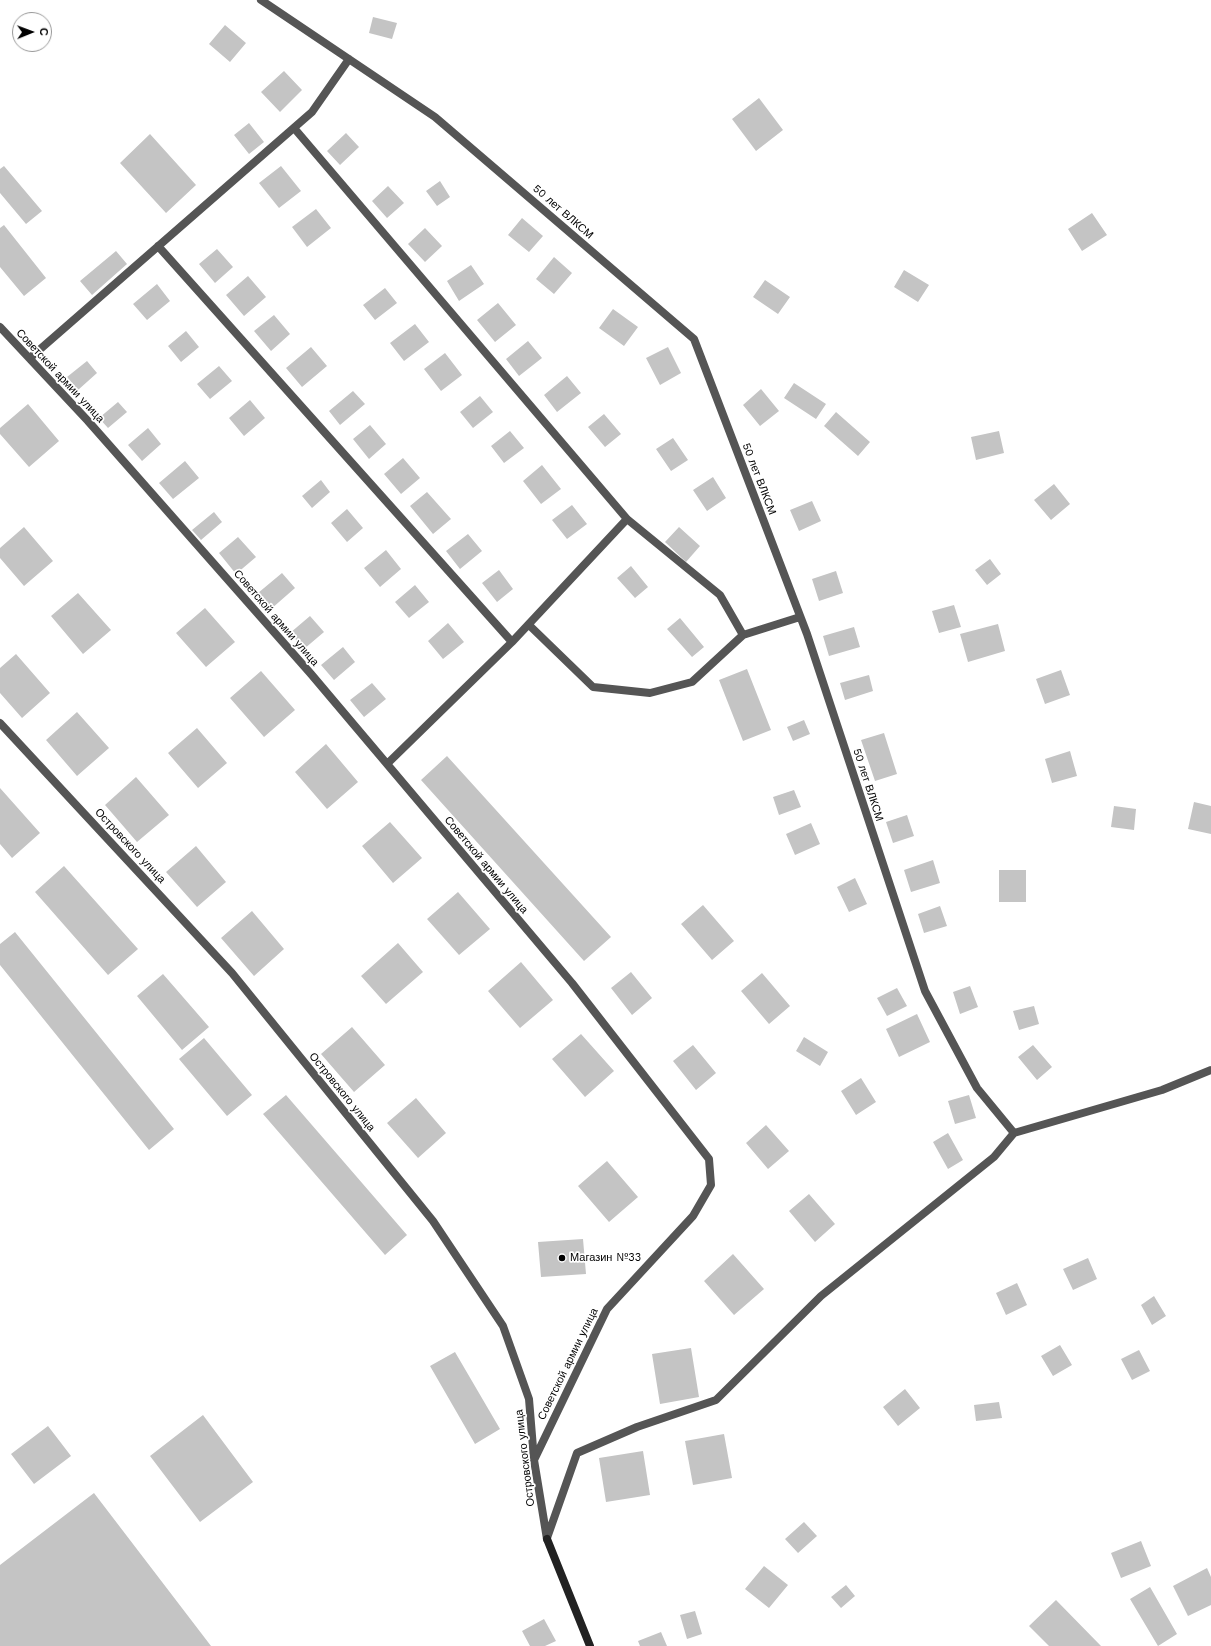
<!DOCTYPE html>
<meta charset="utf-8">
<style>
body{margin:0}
#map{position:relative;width:1211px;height:1646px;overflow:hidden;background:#fff;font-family:"Work Sans",sans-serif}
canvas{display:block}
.north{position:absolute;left:12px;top:12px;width:40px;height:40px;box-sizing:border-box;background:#fff;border:1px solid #999;border-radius:50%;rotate:89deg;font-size:11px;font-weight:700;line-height:16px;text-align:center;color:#000}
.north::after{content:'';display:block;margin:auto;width:14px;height:18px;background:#000;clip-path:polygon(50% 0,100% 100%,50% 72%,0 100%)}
</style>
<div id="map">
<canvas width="1211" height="1646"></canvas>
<div class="north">С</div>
</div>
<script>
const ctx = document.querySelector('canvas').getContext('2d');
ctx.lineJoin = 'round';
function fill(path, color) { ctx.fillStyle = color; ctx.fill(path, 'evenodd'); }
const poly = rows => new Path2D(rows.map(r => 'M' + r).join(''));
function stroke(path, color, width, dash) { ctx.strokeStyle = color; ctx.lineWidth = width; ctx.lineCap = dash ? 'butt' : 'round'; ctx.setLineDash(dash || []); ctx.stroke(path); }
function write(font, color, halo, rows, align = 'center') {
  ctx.font = font + ' "Work Sans",sans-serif'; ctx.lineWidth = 3.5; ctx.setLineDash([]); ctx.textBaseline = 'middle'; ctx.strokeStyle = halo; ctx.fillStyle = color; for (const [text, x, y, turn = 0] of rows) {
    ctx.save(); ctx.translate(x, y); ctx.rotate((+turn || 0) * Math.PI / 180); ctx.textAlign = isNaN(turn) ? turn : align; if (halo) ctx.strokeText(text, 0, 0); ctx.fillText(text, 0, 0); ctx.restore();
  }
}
fill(poly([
 [373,17,397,23,392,39,369,33],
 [225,25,246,43,230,62,209,44],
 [284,71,302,90,280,112,261,92],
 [759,98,783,130,756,151,732,119],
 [249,123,264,142,249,154,234,135],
 [346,133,359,147,340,165,327,151],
 [150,134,196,185,166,213,120,163],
 [4,166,42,211,26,224,0,193,0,169],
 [281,166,301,191,279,208,259,183],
 [440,181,450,197,437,206,426,191],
 [388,186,404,203,387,218,372,201],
 [316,209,331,228,307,247,292,227],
 [1092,213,1107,235,1082,251,1068,229],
 [522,218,543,236,529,252,508,235],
 [4,225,46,278,24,296,0,267,0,228],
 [425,228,442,246,425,262,408,244],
 [217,249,233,267,215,283,199,264],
 [116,251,127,264,92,295,80,281],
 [554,257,572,273,554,294,536,279],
 [471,265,484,284,459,301,447,281],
 [904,270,929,285,918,302,894,287],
 [248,276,266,297,244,316,226,295],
 [765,280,790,297,778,314,753,297],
 [157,284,170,301,147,320,133,304],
 [385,288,397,303,375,320,363,305],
 [498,303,516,325,495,342,477,320],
 [613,309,638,327,624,346,599,328],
 [274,315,290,334,271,351,254,331],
 [415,324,429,342,404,361,390,343],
 [186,331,199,347,181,362,168,346],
 [528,341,542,358,519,376,506,359],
 [311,347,327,366,302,387,286,368],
 [668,347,681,373,660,385,646,358],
 [445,353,462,375,441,391,424,369],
 [87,361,97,373,78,390,67,377],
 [219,366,232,381,210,399,197,384],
 [567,376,581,393,557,412,544,395],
 [794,383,826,404,816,419,784,398],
 [761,389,779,411,760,426,743,405],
 [353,391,365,404,340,425,329,411],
 [480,396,493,412,473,428,460,412],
 [250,400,265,418,244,436,229,418],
 [118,402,127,412,108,428,99,418],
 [28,404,59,441,29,467,0,434,0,428],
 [836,412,870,442,858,456,824,426],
 [604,414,621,434,605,447,588,427],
 [370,425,386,444,369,459,353,439],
 [148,428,161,444,142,461,128,445],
 [510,431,524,448,504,463,491,446],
 [999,431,1004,453,976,460,971,437],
 [673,438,688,460,671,471,656,449],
 [403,458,420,478,401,494,384,474],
 [185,461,199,478,173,499,159,483],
 [542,465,561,489,541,504,523,481],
 [713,477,726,498,707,511,693,490],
 [321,480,330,492,312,508,302,496],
 [1054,484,1070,504,1051,520,1034,500],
 [427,492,451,519,433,534,410,506],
 [812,501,821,521,799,531,790,510],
 [572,505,587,524,567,539,552,520],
 [347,509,363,528,347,542,331,523],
 [214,512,222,522,201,540,192,530],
 [24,527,53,561,24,586,0,558,0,548],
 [679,527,700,546,686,562,665,542],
 [468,534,482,551,460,569,446,551],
 [238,537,256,557,236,574,219,553],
 [386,550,401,569,380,587,364,568],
 [990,559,1001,574,987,585,975,570],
 [631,566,648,587,635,598,617,578],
 [499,570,513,589,497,602,482,583],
 [836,571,843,593,819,601,812,579],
 [282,573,295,588,271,609,258,593],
 [415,585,429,602,409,618,395,602],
 [78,593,111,630,83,654,51,616],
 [954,605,961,627,939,633,932,611],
 [205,608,235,642,206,667,176,633],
 [310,616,324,632,304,649,290,633],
 [680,618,704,647,692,657,667,629],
 [448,623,464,642,443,659,428,641],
 [998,624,1005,651,968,662,960,634],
 [854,627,860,647,829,656,823,636],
 [343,647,355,662,334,680,321,665],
 [16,654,50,693,22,718,0,693,0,668],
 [747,669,771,730,743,741,719,680],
 [1061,670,1070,695,1045,704,1036,679],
 [261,671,295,710,264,737,230,698],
 [869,675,873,691,845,700,840,683],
 [372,683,386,699,364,717,350,700],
 [77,712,109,748,77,776,46,740],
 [804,720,810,734,793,741,787,727],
 [197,728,227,763,198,788,168,753],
 [884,733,897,774,875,781,861,740],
 [326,744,358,782,327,809,295,772],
 [1070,751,1077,776,1052,783,1045,759],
 [447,756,611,937,584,961,421,780],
 [136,777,169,815,137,842,105,805],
 [0,788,40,833,12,858,0,844],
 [794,790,801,807,779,815,773,797],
 [1194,802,1211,806,1211,834,1188,829],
 [1114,806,1136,809,1134,830,1111,827],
 [907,815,914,836,893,843,886,822],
 [390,822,422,858,393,883,362,846],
 [811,823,820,844,795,855,786,834],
 [196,846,226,882,197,907,166,872],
 [933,860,940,883,911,892,904,870],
 [64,866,138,949,108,975,35,892],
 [999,870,1026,870,1026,902,999,902],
 [855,878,867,904,849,912,837,887],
 [458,892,490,929,459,955,427,919],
 [703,905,734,941,712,960,681,924],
 [940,906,947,926,924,933,918,914],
 [252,911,284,949,254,976,221,938],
 [15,932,174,1129,149,1150,0,965,0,944],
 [398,943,423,972,386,1004,361,976],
 [521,962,553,1000,520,1028,488,991],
 [631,972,652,998,632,1015,611,988],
 [762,973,790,1006,769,1024,741,991],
 [163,974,209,1027,182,1050,137,996],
 [970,986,978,1007,960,1014,953,992],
 [897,988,907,1006,887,1016,877,998],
 [1034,1006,1039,1024,1019,1030,1013,1011],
 [917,1014,930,1042,899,1057,886,1029],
 [352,1027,385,1065,354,1092,321,1054],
 [581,1034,614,1071,585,1097,552,1059],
 [804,1037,828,1052,820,1066,796,1051],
 [204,1038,252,1095,227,1116,179,1059],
 [693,1045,716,1073,696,1090,673,1061],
 [1033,1045,1052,1067,1037,1080,1018,1057],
 [861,1078,876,1102,856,1115,841,1091],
 [286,1095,407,1235,385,1255,263,1114],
 [969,1095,976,1118,955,1124,948,1101],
 [416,1098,446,1133,418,1158,387,1123],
 [766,1125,789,1151,768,1169,746,1143],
 [948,1133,963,1160,948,1169,933,1142],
 [607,1161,638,1197,609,1222,578,1186],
 [809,1194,835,1224,815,1242,789,1211],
 [583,1239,586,1274,541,1277,538,1242],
 [733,1254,764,1289,734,1315,704,1281],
 [1088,1258,1097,1279,1073,1290,1063,1269],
 [1017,1283,1027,1305,1006,1315,996,1293],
 [1154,1296,1166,1316,1152,1325,1141,1305],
 [1060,1345,1072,1365,1053,1376,1041,1356],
 [691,1348,699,1397,660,1404,652,1354],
 [1139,1350,1150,1371,1132,1380,1121,1359],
 [455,1352,500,1429,475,1444,430,1366],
 [905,1389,920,1408,898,1426,883,1407],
 [999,1402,1002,1418,976,1421,974,1405],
 [203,1415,253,1482,200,1522,150,1456],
 [48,1426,71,1456,34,1484,11,1454],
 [724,1434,732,1478,693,1485,685,1441],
 [643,1451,650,1495,606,1502,599,1458],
 [94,1493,211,1646,0,1646,0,1565],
 [804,1522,817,1536,798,1553,785,1539],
 [1141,1541,1151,1566,1121,1578,1111,1553],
 [764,1566,788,1585,769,1608,745,1589],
 [1207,1568,1211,1577,1211,1605,1188,1616,1173,1586],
 [846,1585,855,1596,841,1608,831,1597],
 [1150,1587,1177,1634,1158,1646,1130,1599],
 [1056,1600,1101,1646,1049,1646,1029,1626],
 [695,1611,702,1634,687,1639,680,1615],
 [544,1619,556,1641,545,1646,530,1646,522,1631],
 [661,1632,667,1646,640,1646,638,1641]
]), '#c4c4c4');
stroke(poly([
 [261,0,435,117,694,339,807,634,925,991,977,1088,1014,1133],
 [294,128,627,519,720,595,743,635],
 [158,246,512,642],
 [0,327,88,421,311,674,572,983,709,1159,711,1185,693,1216,607,1309,534,1460],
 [30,358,312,112,349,59],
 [529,625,593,687,650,693,692,682,743,635,800,617],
 [0,723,232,973,433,1221,503,1326,529,1399,534,1460,547,1539],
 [387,764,512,642,627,519],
 [547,1538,577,1453,637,1427,716,1400,821,1296,994,1157,1014,1133,1162,1090,1211,1070]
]), '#555', 8);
stroke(poly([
 [547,1539,590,1646]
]), '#222', 8);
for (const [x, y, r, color] of [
 [562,1258,4,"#000"]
]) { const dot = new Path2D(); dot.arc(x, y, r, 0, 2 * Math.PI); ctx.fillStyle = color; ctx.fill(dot); stroke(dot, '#fff', 1.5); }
write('11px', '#000', '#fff', [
 ["50 лет ВЛКСМ",563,212,41],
 ["Советской армии улица",60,376,47],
 ["50 лет ВЛКСМ",759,479,69],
 ["Советской армии улица",276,618,49],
 ["50 лет ВЛКСМ",868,785,72],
 ["Островского улица",130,846,47],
 ["Советской армии улица",486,865,50],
 ["Островского улица",342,1092,51],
 ["Советской армии улица",568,1364,-64],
 ["Островского улица",525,1458,-97]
]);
write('11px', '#000', '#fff', [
 ["Магазин №33",570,1258]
], 'left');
</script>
